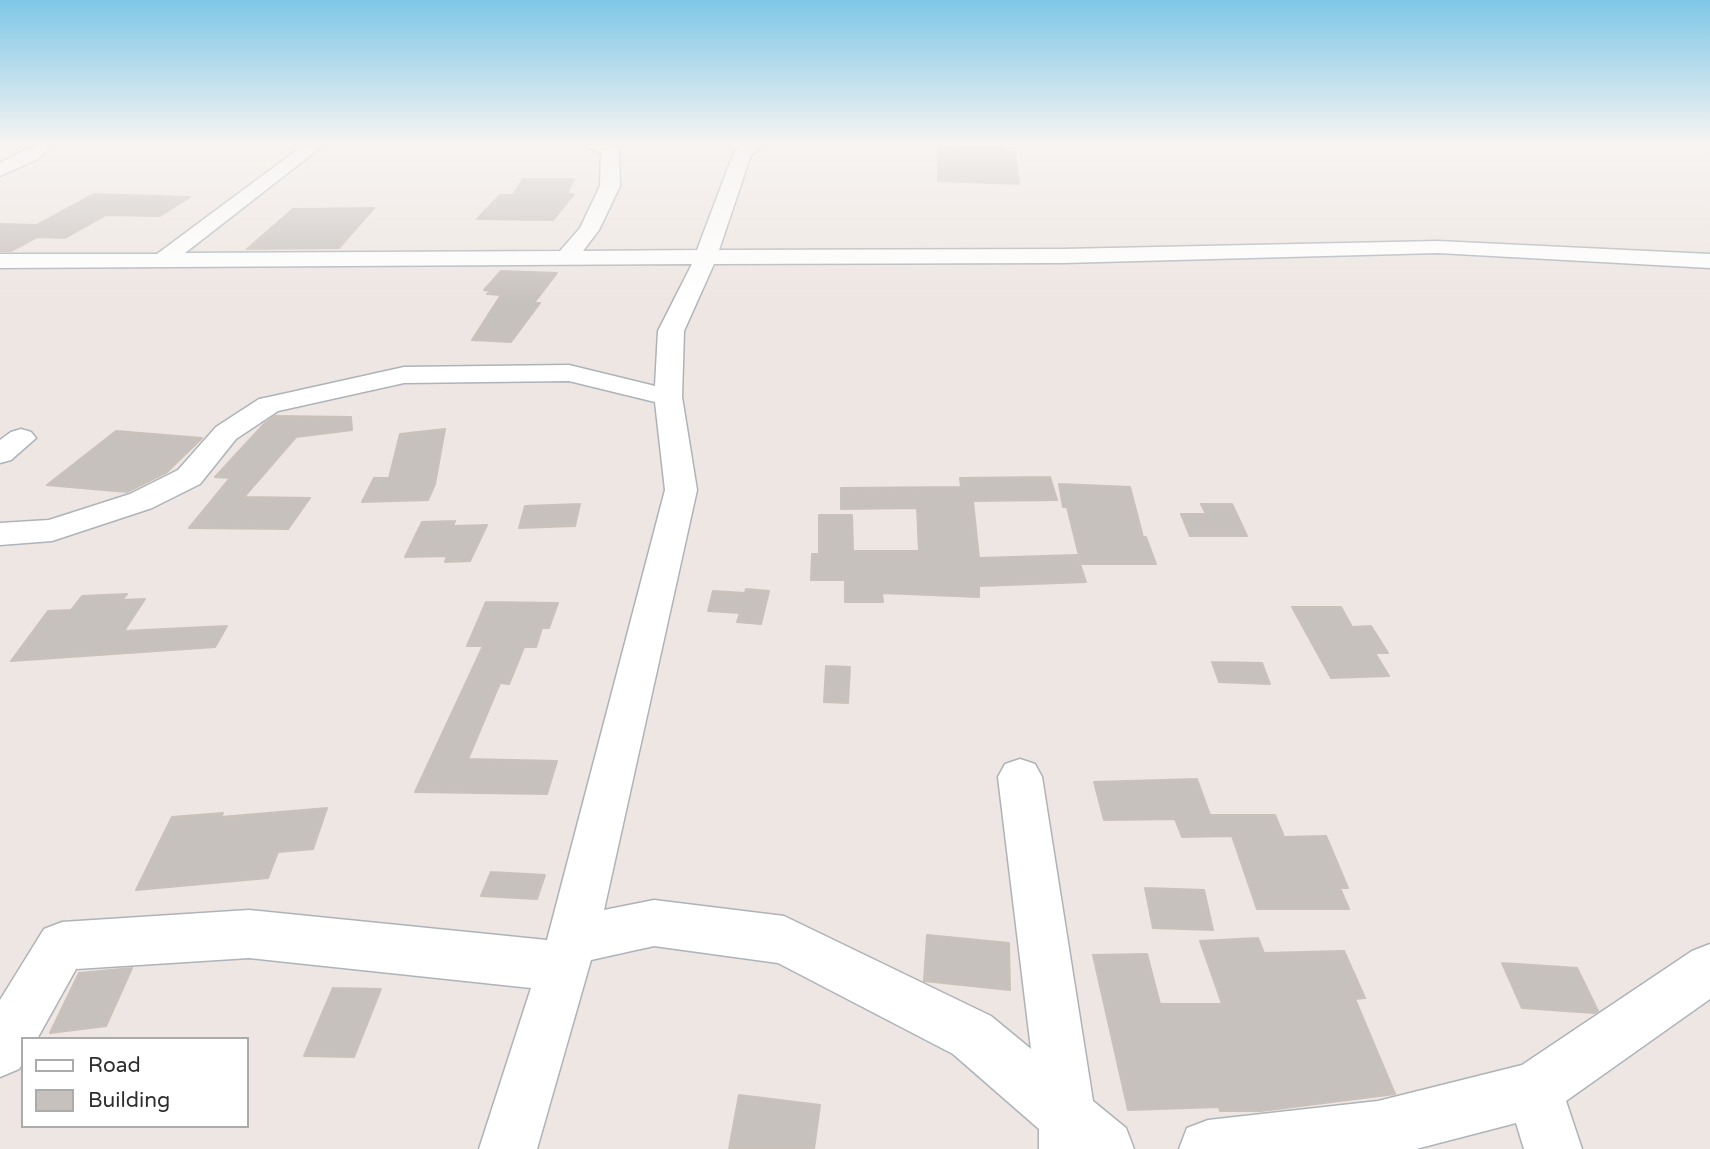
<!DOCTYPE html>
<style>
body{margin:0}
#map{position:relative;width:1710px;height:1149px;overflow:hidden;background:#eee6e2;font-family:"Varela Round",sans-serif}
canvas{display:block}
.legend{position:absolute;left:21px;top:1037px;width:228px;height:91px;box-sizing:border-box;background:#fff;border:2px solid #ababab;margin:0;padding:9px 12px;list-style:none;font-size:21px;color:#2e2e2e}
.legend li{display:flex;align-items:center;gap:14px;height:35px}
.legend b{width:35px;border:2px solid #ababab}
</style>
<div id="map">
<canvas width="1710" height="1149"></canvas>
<ul class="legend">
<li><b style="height:9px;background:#fff"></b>Road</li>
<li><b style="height:19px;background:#c7c1bd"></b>Building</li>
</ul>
</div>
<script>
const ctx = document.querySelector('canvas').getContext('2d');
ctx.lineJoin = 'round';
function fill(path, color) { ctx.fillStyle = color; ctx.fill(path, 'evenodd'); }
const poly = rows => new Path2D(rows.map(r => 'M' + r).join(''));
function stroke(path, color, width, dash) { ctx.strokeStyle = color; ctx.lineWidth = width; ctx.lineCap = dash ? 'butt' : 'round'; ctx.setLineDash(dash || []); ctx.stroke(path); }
const building = poly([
 [938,146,1003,147,1003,152,1015,152,1019,184,938,181,938,146],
 [523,179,574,179,567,194,574,194,553,220,477,219,500,195,513,195,523,179],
 [94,194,190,197,160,216,106,215,65,238,37,237,11,251,0,251,0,224,37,225,94,194],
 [374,208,339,248,247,249,293,209,374,208],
 [501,271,557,273,534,303,540,303,511,342,472,340,501,295,487,294,491,291,484,290,501,271],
 [275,416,351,417,352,430,296,437,244,497,310,498,288,529,189,528,230,478,215,477,265,423,275,416],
 [445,429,435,484,428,500,362,502,374,478,389,478,400,434,445,429],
 [116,431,202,438,167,472,127,492,47,485,116,431],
 [1050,477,1057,500,973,501,979,558,1077,555,1086,582,979,586,979,597,882,593,883,602,845,602,845,580,811,580,812,554,819,554,819,515,852,515,853,551,919,551,917,508,841,509,841,488,961,487,960,478,1050,477],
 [1059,484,1130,487,1143,537,1146,537,1156,564,1081,564,1067,507,1063,507,1059,484],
 [580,504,575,526,519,528,525,506,580,504],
 [1201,504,1232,504,1247,536,1190,536,1181,514,1206,514,1201,504],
 [455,521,453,526,487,525,470,561,445,562,447,556,405,557,422,522,455,521],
 [746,589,769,591,761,624,737,622,740,613,708,611,713,591,745,593,746,589],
 [127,594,122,600,145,599,124,631,227,626,215,647,11,661,48,611,71,610,82,596,127,594],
 [486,602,558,603,549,628,542,628,536,647,524,647,509,684,500,683,468,759,557,761,547,794,415,792,483,646,467,646,486,602],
 [1292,607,1341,607,1352,627,1371,626,1388,653,1375,653,1389,676,1331,678,1292,607],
 [1212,662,1262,663,1270,684,1219,682,1212,662],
 [826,666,850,667,848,703,824,702,826,666],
 [1197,779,1210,815,1275,815,1284,837,1326,836,1348,888,1340,888,1349,909,1257,909,1232,836,1182,837,1175,819,1104,820,1094,782,1197,779],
 [327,808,313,849,278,852,268,878,136,890,172,817,223,813,221,817,327,808],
 [491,872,545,875,537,899,481,896,491,872],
 [1145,888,1204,890,1213,930,1153,928,1145,888],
 [927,935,1009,943,1010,990,924,981,927,935],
 [1258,938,1264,953,1344,951,1365,998,1355,999,1395,1094,1261,1111,1220,1111,1219,1107,1128,1110,1093,955,1147,954,1160,1004,1222,1004,1200,941,1258,938],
 [1502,963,1577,968,1598,1011,1594,1013,1522,1008,1502,963],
 [132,968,106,1026,50,1033,79,973,132,968],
 [333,988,381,989,354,1057,304,1056,333,988],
 [739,1095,820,1105,814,1149,729,1149,739,1095]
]);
fill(building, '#c7c1bd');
stroke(building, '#cac1bb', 2);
const minor = poly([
 [36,144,55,144,38,159,0,176,0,163,36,144],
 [305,144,325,144,185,253,560,251,580,228,600,186,601,153,589,148,587,144,616,146,619,150,620,186,599,230,583,251,697,250,734,152,744,144,764,144,751,155,719,250,1063,249,1438,241,1710,254,1710,268,1438,253,1063,263,714,264,684,331,682,397,697,490,604,910,654,900,784,916,991,1016,1031,1049,998,777,1005,764,1020,759,1035,764,1042,777,1093,1101,1126,1128,1134,1149,1039,1149,1039,1129,953,1054,778,963,654,946,591,960,537,1149,479,1149,531,988,249,958,76,969,37,1039,23,1039,23,1063,19,1069,0,1077,0,1000,44,929,62,922,249,910,547,940,665,490,655,402,569,381,404,383,278,411,236,439,200,484,152,508,52,541,0,545,0,523,49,520,130,494,178,470,216,427,259,399,269,397,404,367,569,365,655,386,658,331,692,264,0,268,0,254,157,254,305,144],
 [21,429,31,432,36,438,11,460,0,463,0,440,11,432,21,429],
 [1710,944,1710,999,1566,1101,1582,1149,1524,1149,1516,1123,1416,1149,1179,1149,1187,1128,1208,1120,1378,1101,1522,1065,1692,951,1710,944]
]);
stroke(minor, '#aeb3b9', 3);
fill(minor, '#fff');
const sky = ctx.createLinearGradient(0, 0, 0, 304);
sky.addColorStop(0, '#7ec7e7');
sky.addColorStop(0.47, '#f7f4f2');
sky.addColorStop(1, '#f7f4f200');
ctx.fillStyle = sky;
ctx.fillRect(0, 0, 1710, 304);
</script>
